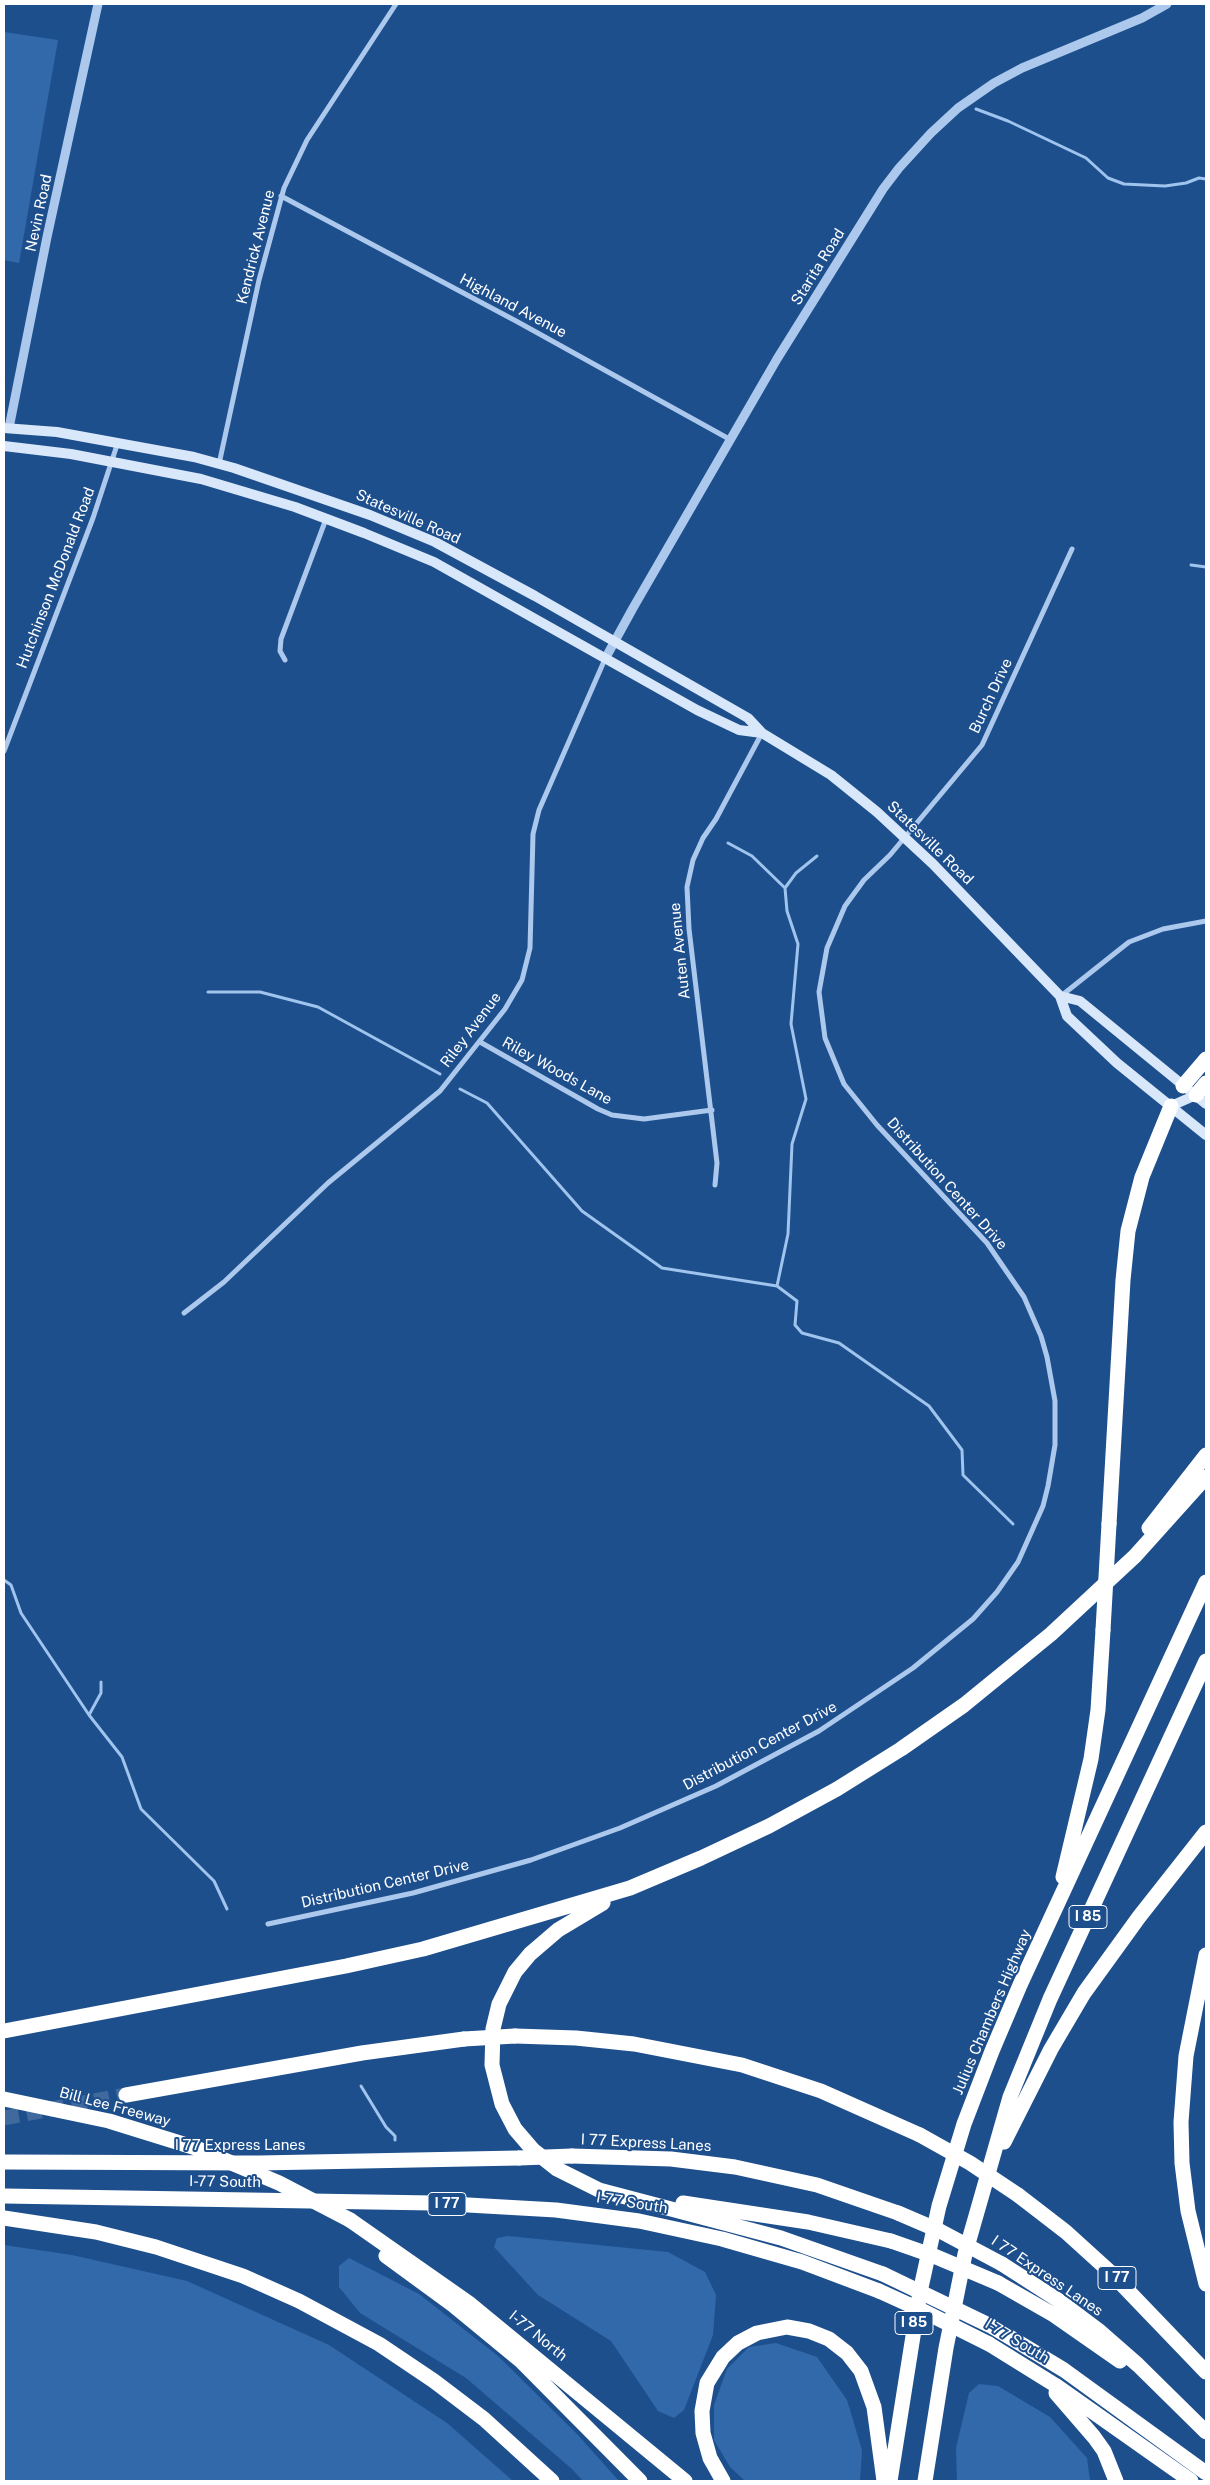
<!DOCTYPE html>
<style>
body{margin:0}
#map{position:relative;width:1210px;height:2485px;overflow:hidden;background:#1e4f8d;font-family:"Public Sans",sans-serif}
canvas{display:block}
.frame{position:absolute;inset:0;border:5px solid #fff;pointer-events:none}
</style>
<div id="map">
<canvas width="1210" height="2485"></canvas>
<div class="frame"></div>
</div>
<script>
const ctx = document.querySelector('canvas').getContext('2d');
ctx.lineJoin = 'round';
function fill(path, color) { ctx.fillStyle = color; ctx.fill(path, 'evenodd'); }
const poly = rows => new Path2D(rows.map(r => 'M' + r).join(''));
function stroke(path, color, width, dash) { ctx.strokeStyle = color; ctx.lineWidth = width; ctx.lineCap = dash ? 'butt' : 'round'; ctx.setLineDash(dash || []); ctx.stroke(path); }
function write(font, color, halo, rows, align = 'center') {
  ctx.font = font + ' "Public Sans",sans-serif'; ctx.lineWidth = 4; ctx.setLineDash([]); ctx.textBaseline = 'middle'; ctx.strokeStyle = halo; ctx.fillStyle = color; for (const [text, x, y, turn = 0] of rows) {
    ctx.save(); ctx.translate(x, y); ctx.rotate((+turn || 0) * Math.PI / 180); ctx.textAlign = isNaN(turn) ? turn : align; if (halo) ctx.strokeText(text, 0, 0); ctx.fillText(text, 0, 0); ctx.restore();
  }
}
fill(poly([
 [4,32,58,40,19,263,4,260],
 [508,2236,668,2252,705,2272,716,2295,713,2335,684,2410,674,2418,658,2411,611,2341,538,2295,494,2247,497,2238],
 [4,2245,72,2255,187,2281,329,2345,447,2423,513,2481,4,2481],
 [349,2258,419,2294,498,2356,577,2434,619,2481,583,2481,572,2469,466,2378,360,2313,339,2287,339,2266],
 [776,2343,817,2357,847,2400,862,2450,860,2481,745,2481,730,2467,714,2440,714,2405,727,2369,749,2347],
 [979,2384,998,2386,1050,2417,1087,2458,1090,2481,957,2481,956,2448,969,2393]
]), '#3169ab');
stroke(poly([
 [976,109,1008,121,1086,158,1108,178,1124,184,1165,186,1186,183,1199,178,1206,179],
 [1191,565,1206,567],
 [728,843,752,856,785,888,787,911,798,944,791,1024,806,1099,792,1144,788,1234,777,1286],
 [785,888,796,873,817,856],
 [208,992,260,992,318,1007,440,1074],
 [460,1089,487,1103,582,1211,662,1268,777,1286,797,1301,795,1325,802,1333,839,1343,929,1406,962,1450,963,1475,1013,1524],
 [4,1580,11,1585,21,1613,89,1715,122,1757,141,1809,214,1881,227,1909],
 [89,1715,101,1693,101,1682],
 [361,2086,386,2127,395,2136,395,2140]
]), '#9fc4ee', 3);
stroke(poly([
 [4,2118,126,2095]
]), '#40699e', 15, [15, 8]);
stroke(poly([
 [281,196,516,321,731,440],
 [219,464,259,280,284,188,307,140,396,4],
 [285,660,280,651,281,639,326,519],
 [4,751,93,518,118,442],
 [1061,996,1129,942,1163,929,1206,921],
 [480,1042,598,1109,612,1115,644,1119,712,1110],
 [715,1185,717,1163,689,929,687,887,693,860,703,838,716,819,762,733],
 [184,1313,224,1282,328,1183,440,1091,505,1009,522,980,530,948,533,834,539,810,605,659],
 [268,1924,413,1893,531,1860,620,1828,716,1786,819,1731,913,1668,973,1619,997,1592,1018,1562,1043,1506,1048,1486,1055,1445,1055,1401,1047,1357,1041,1336,1024,1297,987,1243,877,1125,844,1084,825,1038,819,992,827,948,845,906,864,880,890,855,982,745,1072,549]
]), '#acc9ed', 5);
stroke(poly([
 [9,428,47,237,98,4],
 [605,659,633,608,777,359,883,189,899,168,931,133,958,108,994,83,1022,68,1142,18,1167,4]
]), '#acc9ed', 9);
stroke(poly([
 [4,428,57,432,194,457,234,468,370,515,435,542,535,596,748,718,762,733,831,775,877,812,933,864,1060,996,1067,1016,1117,1063,1206,1135],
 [4,446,71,454,201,479,295,507,364,533,434,562,697,710,739,730,762,733],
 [1060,996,1080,1001,1206,1104],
 [1171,1106,1196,1095]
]), '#d8e7f9', 10);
stroke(poly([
 [1183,1086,1206,1059],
 [1196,1095,1206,1083],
 [1109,1524,1123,1280,1128,1231,1142,1177,1171,1106],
 [1149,1528,1206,1455],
 [1063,1877,1091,1759,1098,1710,1103,1630],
 [603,1903,558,1930,530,1954,515,1972,499,2004,493,2029,492,2065,502,2104,515,2129,533,2150,557,2169,599,2190,781,2238,883,2274],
 [1206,1955,1186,2056,1181,2122,1182,2163,1188,2211,1206,2284],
 [4,2031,346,1966,423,1949,630,1888,701,1858,769,1826,837,1789,901,1749,964,1705,1051,1634,1135,1556,1206,1477],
 [515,2036,576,2038,634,2044,742,2065,821,2091,920,2135],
 [126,2095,362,2053,464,2039],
 [4,2099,109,2121,196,2148],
 [1004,2142,1051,2049,1084,1993,1139,1917,1206,1832],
 [572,2156,671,2159,735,2167,817,2185,898,2213],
 [4,2162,259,2163,519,2158],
 [1018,2195,1066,2232,1109,2271,1206,2372],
 [4,2196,433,2203,556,2210,639,2221,722,2239,802,2262,879,2291],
 [683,2203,808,2222,891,2241],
 [4,2218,96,2232,156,2247,243,2276,299,2301,379,2344,434,2381,484,2419,552,2481],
 [350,2220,470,2304,685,2481],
 [386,2256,453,2305,521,2361,640,2481],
 [1002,2264,1058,2300,1098,2330,1138,2365,1206,2432],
 [998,2283,1054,2315,1120,2361],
 [993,2327,1064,2370,1206,2473],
 [989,2344,1055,2385,1191,2481],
 [1056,2393,1094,2437,1104,2451,1116,2481],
 [723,2481,710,2458,703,2433,702,2411,707,2383,723,2357,738,2343,757,2333,787,2327,809,2331,829,2339,847,2353,861,2371,874,2407,884,2481],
 [890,2481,920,2292,939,2206,964,2124,992,2051,1020,1985,1206,1582],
 [925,2481,946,2348,965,2254,1010,2097,1050,1999,1206,1661]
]), '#fff', 15);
stroke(poly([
 [1103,1630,1109,1524],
 [464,2039,515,2036],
 [920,2135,970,2163,1018,2195],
 [196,2148,279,2183,350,2220],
 [519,2158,572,2156],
 [898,2213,940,2231,1002,2264],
 [891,2241,934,2256,998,2283],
 [883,2274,993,2327],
 [879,2291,923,2311,989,2344]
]), '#fff', 15);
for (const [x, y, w] of [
 [1088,1917,38],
 [447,2204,38],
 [1117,2278,38],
 [914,2323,38]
]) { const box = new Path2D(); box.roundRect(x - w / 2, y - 11.5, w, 23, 4); ctx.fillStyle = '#1e4f8d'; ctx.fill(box); stroke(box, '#fff', 1); }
write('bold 14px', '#fff', null, [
 ["I 85",1088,1917],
 ["I 77",447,2204],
 ["I 77",1117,2278],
 ["I 85",914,2323]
]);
write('15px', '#fff', '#1e4f8d', [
 ["Nevin Road",39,213,-78],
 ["Kendrick Avenue",256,247,-76],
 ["Starita Road",818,267,-58],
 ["Highland Avenue",513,306,28],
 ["Statesville Road",408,517,24],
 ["Hutchinson McDonald Road",56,578,-69],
 ["Burch Drive",991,696,-65],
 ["Statesville Road",930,843,44],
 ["Auten Avenue",680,951,-96],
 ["Riley Avenue",471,1030,-53],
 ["Riley Woods Lane",557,1071,29],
 ["Distribution Center Drive",947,1184,48],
 ["Distribution Center Drive",760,1746,-28],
 ["Distribution Center Drive",385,1884,-13],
 ["Julius Chambers Highway",992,2012,-67],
 ["Bill Lee Freeway",115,2107,15],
 ["I 77 Express Lanes",646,2143,3],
 ["I 77 Express Lanes",240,2145],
 ["I-77 South",225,2182,1],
 ["I-77 South",632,2203,9],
 ["I 77 Express Lanes",1047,2276,34],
 ["I-77 North",538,2336,39],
 ["I-77 South",1017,2341,31]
]);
</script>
